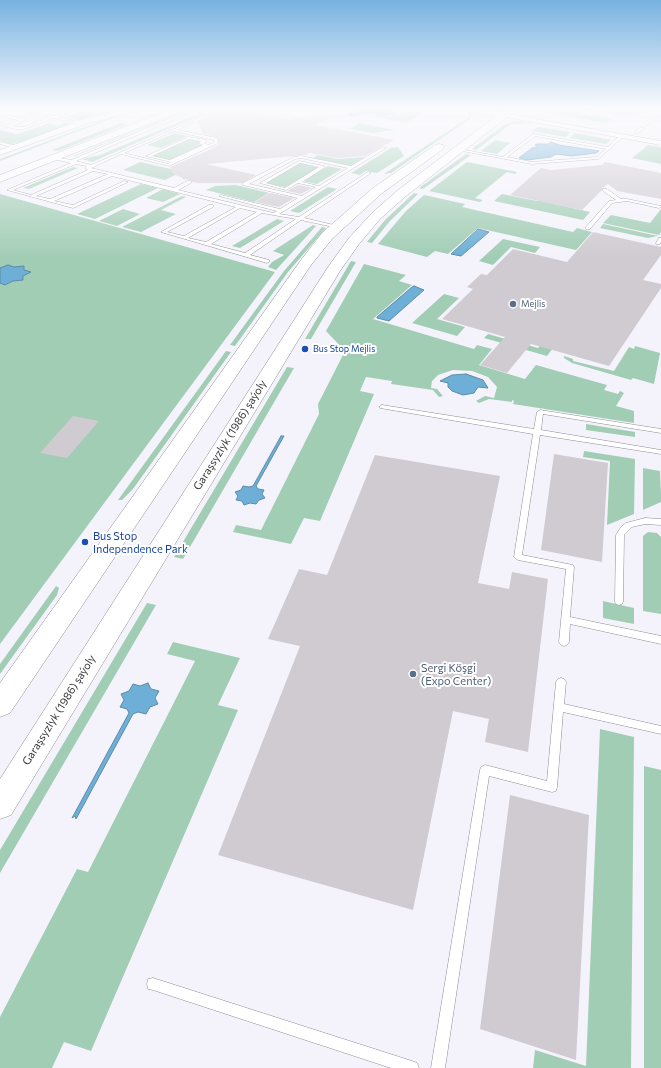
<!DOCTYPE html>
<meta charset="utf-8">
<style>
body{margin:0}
canvas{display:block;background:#f4f3fb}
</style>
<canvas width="661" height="1068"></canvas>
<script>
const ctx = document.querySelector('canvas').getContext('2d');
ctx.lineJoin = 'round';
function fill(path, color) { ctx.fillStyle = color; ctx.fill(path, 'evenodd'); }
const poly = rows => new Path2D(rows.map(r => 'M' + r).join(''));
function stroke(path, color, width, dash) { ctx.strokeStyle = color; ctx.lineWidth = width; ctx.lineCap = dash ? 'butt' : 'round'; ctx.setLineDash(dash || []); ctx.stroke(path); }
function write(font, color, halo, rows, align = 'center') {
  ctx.font = font + ' Commissioner,sans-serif'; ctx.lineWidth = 4; ctx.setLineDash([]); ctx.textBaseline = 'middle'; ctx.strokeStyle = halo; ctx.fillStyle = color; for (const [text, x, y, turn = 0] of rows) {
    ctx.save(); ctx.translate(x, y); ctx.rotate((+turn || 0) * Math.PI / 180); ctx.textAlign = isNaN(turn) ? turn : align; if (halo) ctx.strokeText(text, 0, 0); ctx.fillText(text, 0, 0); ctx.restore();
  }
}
fill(poly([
 [91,108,128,108,78,120,66,117],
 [391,108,400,108,424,112,406,123,371,116,401,115,397,110],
 [519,108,547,108,612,119,606,123],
 [575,108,643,108,652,113,625,116],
 [197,109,203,109,204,114,92,162,82,159,100,155,198,114],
 [459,110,469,112,472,114,471,118,391,173,384,174,469,117,468,113],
 [177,114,179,114,75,156,73,156],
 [112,117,116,117,0,161,0,159],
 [520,121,534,123,511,124,476,150,472,149,505,124],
 [50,123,58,125,64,123,72,124,23,142,11,144,0,141,0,130,17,134],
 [121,123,128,124,58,151,52,150],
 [359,123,395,130,373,133,350,129],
 [538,127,571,132,566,137,532,131],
 [175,133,188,136,161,148,147,145],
 [575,133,611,140,606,144,570,138],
 [189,139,202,142,198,144,203,145,170,160,151,156],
 [495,140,510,143,497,154,481,151],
 [648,145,661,147,661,164,632,158],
 [398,147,404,156,377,173,366,171,360,175,351,173,391,148],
 [466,154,471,155,423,189,419,188],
 [318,155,338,159,365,157,351,166,313,158],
 [140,162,171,169,175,175,165,180,123,170],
 [467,162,517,172,515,174,507,172,475,198,483,200,480,202,429,191],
 [300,163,320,168,285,187,265,183],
 [328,166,342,169,317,184,302,181],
 [73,167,78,168,29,189,23,188],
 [141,184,158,188,95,219,77,214],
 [236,185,269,193,254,202,206,190,215,186],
 [328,187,337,189,299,213,290,211],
 [163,189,180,194,163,202,146,198],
 [548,190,554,204,590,212,583,220,494,201,502,194,537,201],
 [414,193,418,194,390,221,372,243,367,242,385,220],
 [0,194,275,272,0,644],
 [424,195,465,204,462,207,573,232,577,228,592,232,576,250,478,228,448,254,435,251,427,257,378,244,406,211],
 [182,196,186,197,161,210,176,214,141,232,122,227],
 [123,209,140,214,117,226,99,221],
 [661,209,661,232,659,235,603,223,611,215,650,223],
 [277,219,284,221,240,248,232,246],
 [603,224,658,236,648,238,600,228],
 [313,225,316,226,276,270,268,267,272,262,284,255,273,251],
 [322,227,326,228,288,272,235,346,230,345,284,271],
 [503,239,540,247,535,253,511,247,493,265,479,261],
 [351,261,356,262,311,339,305,339],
 [364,264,406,275,399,281,412,285,373,319,474,349,477,345,492,349,479,365,525,379,536,365,607,385,604,390,618,394,620,391,624,393,616,406,634,411,634,423,513,404,514,401,512,400,512,402,489,399,479,403,476,401,485,396,494,398,497,387,488,377,472,371,453,370,438,375,432,381,431,388,437,389,443,396,439,397,433,390,391,384,392,381,366,377,360,391,374,394,320,521,304,518,291,544,233,532,236,525,261,530,319,414,318,404,345,351,326,331],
 [444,294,459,298,437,319,465,327,457,336,412,323],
 [488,334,538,348,544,341,556,344,547,356,484,338],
 [635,346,660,353,654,384,633,378,631,380,572,363,564,358,564,356,573,359,573,361,614,371,629,347,634,349],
 [226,351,231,352,133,489,122,500,118,500],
 [287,367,294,368,183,559,174,557],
 [586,424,635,432,635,437,586,430],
 [584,451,635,459,634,514,607,525,610,461,583,457],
 [643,468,660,471,661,495,661,502,643,510],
 [648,532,657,533,661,537,661,614,643,611,643,536],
 [56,586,59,588,57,595,0,674,0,664],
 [603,601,634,608,634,624,603,618],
 [147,603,156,605,0,873,0,850],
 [173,642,240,658,218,705,238,710,91,1051,64,1042,52,1068,0,1068,0,1017,77,869,88,872,195,661,167,654],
 [600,729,634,737,631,1068,533,1068,535,1050,586,1066],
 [644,766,661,770,661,1068,644,1068]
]), '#a2cdb5');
const water = poly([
 [370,108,390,109,389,110,393,111,396,114,379,115,369,113,350,116,348,114,354,111,371,110,370,108],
 [551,142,559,145,599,151,596,153,572,156,556,154,551,157,527,160,519,158,532,148,537,147,535,145,537,144,549,144,551,142],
 [478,229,489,232,461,256,451,254,478,229],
 [8,265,14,267,24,266,24,270,31,272,23,276,23,280,13,281,5,285,0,283,0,268,8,265],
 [414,286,424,290,389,321,377,318,377,317,412,287,414,286],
 [466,374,483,380,488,388,478,387,474,393,463,395,452,391,448,387,448,383,440,381,452,375,466,374],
 [281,436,284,436,256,486,258,489,264,490,262,494,265,498,259,500,256,504,250,503,244,505,242,501,236,500,238,496,235,492,241,490,243,486,249,487,253,486,281,436],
 [148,683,151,689,159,691,155,698,158,704,150,707,146,714,138,712,133,714,76,819,75,816,72,818,129,713,127,709,120,707,124,700,121,694,129,691,133,684,140,686,148,683]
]);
fill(water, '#6dafd6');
stroke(water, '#5c8ba7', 1);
fill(poly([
 [207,108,239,108,240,110,291,120,295,118,333,116,316,125,394,140,365,156,337,158,310,153,305,155,206,164,256,175,242,183,200,183,192,182,191,180,183,179,181,177,175,175,170,167,209,150,219,144,217,137,203,134,198,122,210,116],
 [605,162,661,173,661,199,617,191,608,184,602,188,602,190,582,210,510,195,541,168,551,170,602,165],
 [298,185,308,187,312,188,301,194,287,191],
 [270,193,294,198,279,207,255,202],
 [593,232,661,247,661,255,643,280,661,284,661,288,609,366,531,344,507,373,480,365,505,337,442,319,473,289,467,287,481,274,487,275,513,249,567,262],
 [73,416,99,421,67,458,40,453],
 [554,454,608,463,602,562,541,550],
 [375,455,500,476,478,583,509,589,512,572,548,579,528,752,485,742,489,719,453,711,413,910,218,855,300,646,268,639,299,569,327,575],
 [510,795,589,815,576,1060,480,1029]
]), '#d0cbd1');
const service = poly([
 [10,108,16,108,54,116,76,108,81,108,58,117,83,123,81,124,54,118,24,129,16,129,0,125,0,123,8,125,19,120,0,116,0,114,24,119,24,121,12,126,16,127,24,127,50,117,10,108],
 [178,108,191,112,76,161,91,165,209,114,209,116,177,130,217,138,218,143,169,166,121,154,91,168,174,188,187,181,191,181,191,183,178,190,273,213,277,211,219,196,221,195,280,209,298,198,243,185,243,183,294,157,301,156,351,166,383,147,386,148,279,214,299,217,368,172,371,173,304,218,338,226,338,228,301,220,250,255,269,260,270,261,267,263,161,232,209,205,213,205,213,207,167,232,184,236,236,207,112,176,54,201,73,205,124,181,128,182,73,208,7,190,71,163,54,159,54,157,71,160,186,112,178,110,178,108],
 [174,131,214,140,215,142,208,145,204,143,206,142,206,140,189,137,146,156,171,162,168,164,124,153,174,131],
 [189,139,201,141,199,143,203,145,170,160,152,156,189,139],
 [301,158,348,168,319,186,302,182,324,168,324,166,299,161,260,183,286,190,298,183,316,187,302,196,249,184,295,159,301,158],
 [300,163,319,167,285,188,266,183,300,163],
 [76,164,87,166,85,168,88,170,31,195,13,190,76,164],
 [93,171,108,174,50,199,36,196,93,171],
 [240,208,257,212,206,242,188,238,240,208],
 [262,213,296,219,245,253,211,244,262,213],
 [660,108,661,108,661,111,647,125,645,125,645,123,660,108],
 [641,127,644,128,638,133,636,133,636,131,641,127],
 [533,134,608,147,621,135,624,136,598,159,532,164,457,150,459,149,503,157,533,134],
 [535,136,606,149,597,157,532,162,507,157,535,136],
 [0,142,17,146,18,147,16,148,0,144,0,142],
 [603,189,607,189,621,199,627,199,661,206,661,207,659,208,627,201,612,203,590,229,586,229,586,227,609,201,616,200,603,191,603,189],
 [659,238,661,238,661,242,660,244,656,244,656,243,659,238],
 [382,405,534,429,537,412,540,410,661,429,661,433,543,414,541,430,661,450,661,454,540,435,522,555,573,565,574,567,570,617,661,636,661,644,570,624,569,642,567,645,564,646,561,645,559,642,566,569,518,560,514,557,533,434,380,408,379,407,382,405],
 [645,518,661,519,661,525,645,524,632,527,624,535,623,602,622,604,619,605,616,604,615,602,616,535,621,527,626,523,645,518],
 [561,678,564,679,566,682,564,704,661,726,661,734,563,712,557,787,556,791,552,792,489,776,445,1068,431,1068,480,770,481,767,485,765,547,781,556,682,558,679,561,678],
 [153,978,412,1061,417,1063,419,1068,391,1068,153,990,148,989,147,984,148,979,153,978]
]);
const minor = poly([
 [135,108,146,108,86,124,0,155,0,150,81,120,135,108],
 [502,113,661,141,661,145,505,117,502,117,502,113]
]);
const secondary = poly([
 [174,108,187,108,185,110,0,182,0,175,174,108],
 [459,108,480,108,503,112,508,108,514,108,516,110,406,196,380,219,359,244,340,271,11,815,0,819,0,779,328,267,349,238,372,213,398,190,496,116,464,111,459,108],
 [439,144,443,145,444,147,443,149,381,194,332,239,311,265,10,713,0,717,0,683,301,260,322,233,373,188,435,145,439,144]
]);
stroke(service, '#8d8c93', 1);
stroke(minor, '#8d8c93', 1);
stroke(secondary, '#8d8c93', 1);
fill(service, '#fff');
fill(minor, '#fff');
fill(secondary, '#fff');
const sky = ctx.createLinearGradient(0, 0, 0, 257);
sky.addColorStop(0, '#77b2e1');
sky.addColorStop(0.42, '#fafafd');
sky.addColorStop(1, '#fafafd00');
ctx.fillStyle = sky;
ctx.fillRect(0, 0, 661, 257);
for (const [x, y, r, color] of [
 [513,304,4,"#5c6f8a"],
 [305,349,4,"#1a4fb4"],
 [85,542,4,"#1a4fb4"],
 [413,674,4,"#5c6f8a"]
]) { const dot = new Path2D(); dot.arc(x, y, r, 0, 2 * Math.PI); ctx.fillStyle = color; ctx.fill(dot); stroke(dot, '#fff', 1.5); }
write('9px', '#4e5e75', '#fff', [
 ["Mejlis",521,304]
], 'left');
write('9px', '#164399', '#fff', [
 ["Bus Stop Mejlis",313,349]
], 'left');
write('11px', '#363639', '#fff', [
 ["Garaşsyzlyk (1986) şaýoly",230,435,-58],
 ["Garaşsyzlyk (1986) şaýoly",59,710,-58]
]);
write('11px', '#164399', '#fff', [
 ["Bus Stop",93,536],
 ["Independence Park",93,549]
], 'left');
write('11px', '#4e5e75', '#fff', [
 ["Sergi Köşgi",421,668],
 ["(Expo Center)",421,681]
], 'left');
</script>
